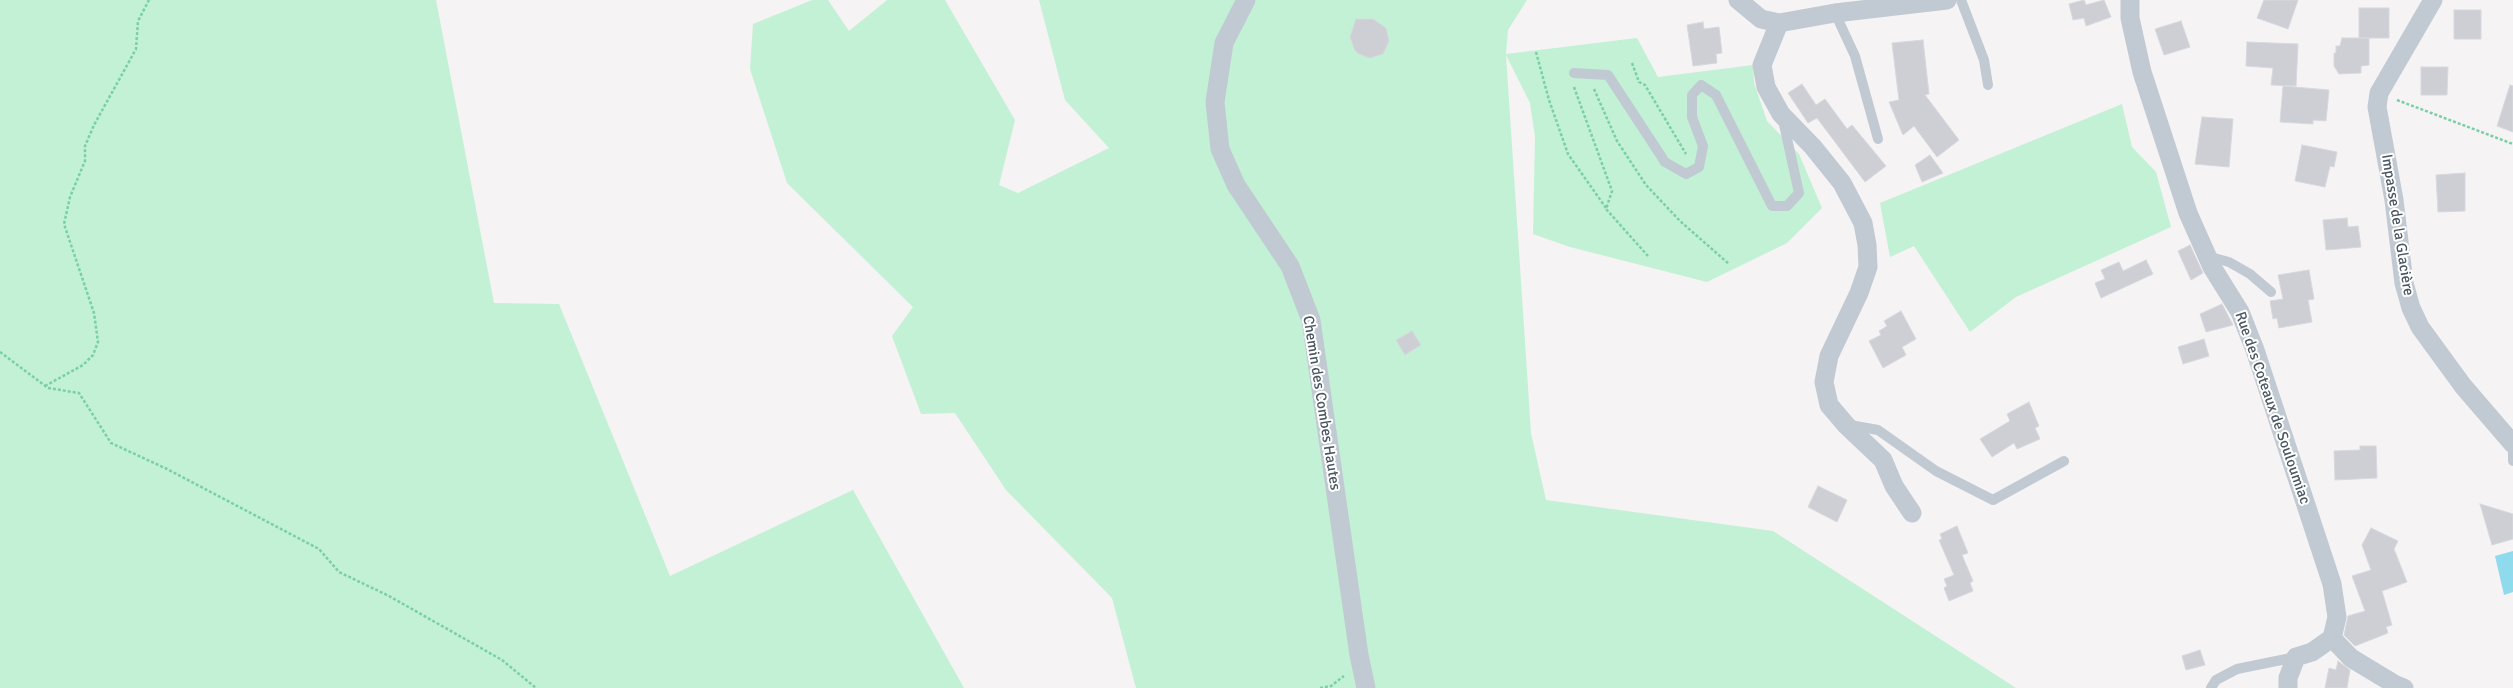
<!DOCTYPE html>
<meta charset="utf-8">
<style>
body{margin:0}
canvas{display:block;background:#f5f3f3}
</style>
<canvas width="2513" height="688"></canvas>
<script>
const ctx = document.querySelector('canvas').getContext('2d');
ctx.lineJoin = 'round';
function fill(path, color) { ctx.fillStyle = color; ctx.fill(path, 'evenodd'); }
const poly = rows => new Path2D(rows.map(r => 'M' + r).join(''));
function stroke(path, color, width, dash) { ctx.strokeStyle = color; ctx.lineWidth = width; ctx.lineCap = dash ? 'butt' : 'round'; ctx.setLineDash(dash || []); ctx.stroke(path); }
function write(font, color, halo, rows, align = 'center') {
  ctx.font = font + ' Signika,sans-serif'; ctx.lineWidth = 4; ctx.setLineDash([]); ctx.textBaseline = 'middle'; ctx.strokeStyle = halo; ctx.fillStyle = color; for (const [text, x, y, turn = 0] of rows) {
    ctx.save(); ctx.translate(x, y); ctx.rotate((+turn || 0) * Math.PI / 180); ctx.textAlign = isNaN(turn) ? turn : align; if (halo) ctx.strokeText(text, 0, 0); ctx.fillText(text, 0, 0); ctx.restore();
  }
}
fill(poly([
 [0,0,436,0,494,303,559,304,670,576,853,490,964,688,0,688],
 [812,0,828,0,849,31,887,0,945,0,1015,120,999,185,1018,193,1109,148,1065,100,1039,0,1527,0,1508,30,1506,54,1637,38,1658,77,1753,65,1754,83,1767,121,1799,154,1822,208,1787,243,1707,282,1570,247,1533,234,1535,137,1530,103,1506,55,1531,433,1546,500,1773,531,2016,688,1136,688,1112,598,1006,490,955,413,921,414,892,336,913,307,787,183,750,69,753,24],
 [2122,104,2132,147,2156,172,2171,227,2016,297,1970,332,1914,246,1890,257,1880,203]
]), '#c3f1d5');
fill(poly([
 [2513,551,2513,592,2504,595,2495,556]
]), '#90daee');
const building = poly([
 [2084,0,2086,5,2104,0,2111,17,2086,26,2084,18,2073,20,2069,4,2084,0],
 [2264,0,2298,0,2288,29,2257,18,2264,0],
 [2359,8,2389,8,2389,38,2359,38,2359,8],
 [2454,10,2481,10,2481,39,2454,39,2454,10],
 [1356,19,1373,19,1386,28,1389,41,1383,54,1370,58,1359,54,1355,51,1350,37,1356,19],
 [2181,21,2190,47,2164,55,2155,29,2181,21],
 [1703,22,1704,29,1719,27,1722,53,1716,54,1717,63,1693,66,1687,25,1703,22],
 [2342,38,2369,38,2369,65,2361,66,2361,73,2339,74,2334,66,2334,53,2336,53,2336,46,2340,46,2342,38],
 [1923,40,1929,94,1925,95,1959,140,1937,157,1914,126,1903,135,1889,102,1899,100,1892,43,1923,40],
 [2247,42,2298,44,2296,86,2271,85,2273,68,2246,66,2247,42],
 [2421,67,2448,67,2447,95,2421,95,2421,67],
 [1802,84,1816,105,1825,99,1847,129,1852,125,1886,166,1865,182,1817,118,1808,123,1788,93,1802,84],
 [2510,85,2513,86,2513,132,2497,126,2510,85],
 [2283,86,2329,90,2326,121,2313,120,2313,124,2280,122,2283,86],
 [2202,117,2233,119,2229,167,2195,164,2202,117],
 [2302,145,2337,152,2334,167,2330,166,2325,187,2295,181,2302,145],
 [1930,155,1943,173,1922,182,1915,165,1930,155],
 [2465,173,2465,211,2438,212,2436,175,2465,173],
 [2347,218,2348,227,2358,226,2361,247,2326,250,2323,220,2347,218],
 [2190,245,2203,273,2191,280,2178,251,2190,245],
 [2146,260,2153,274,2101,298,2095,283,2105,279,2101,270,2119,262,2123,271,2146,260],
 [2309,270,2314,299,2308,300,2312,322,2279,328,2277,318,2273,319,2270,301,2283,299,2278,275,2309,270],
 [2222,304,2233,325,2206,332,2200,314,2222,304],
 [1901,311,1916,339,1902,347,1906,355,1883,368,1869,341,1881,335,1879,331,1887,326,1884,321,1901,311],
 [1412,331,1421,345,1405,355,1396,340,1412,331],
 [2204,339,2209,356,2183,364,2178,347,2204,339],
 [2029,402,2039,426,2035,428,2040,439,2017,449,2014,443,1992,457,1980,439,2010,421,2007,414,2029,402],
 [2360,446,2376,446,2377,478,2335,480,2334,451,2360,450,2360,446],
 [1818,486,1847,500,1837,522,1808,507,1818,486],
 [2480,504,2513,514,2513,539,2492,545,2480,504],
 [1957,526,1968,553,1962,555,1973,581,1970,583,1973,591,1949,601,1944,588,1947,586,1944,579,1954,575,1939,540,1942,539,1940,534,1957,526],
 [2371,528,2398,541,2394,549,2407,582,2382,591,2392,625,2386,627,2388,633,2355,646,2344,635,2348,616,2365,611,2352,576,2371,570,2362,545,2371,528],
 [2200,650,2205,665,2186,670,2182,656,2200,650],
 [2338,661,2350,670,2347,688,2325,688,2329,668,2336,670,2338,661]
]);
fill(building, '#cdcfd5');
stroke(building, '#d7d9de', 1);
stroke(poly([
 [1536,52,1549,100,1568,154,1606,208],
 [1632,63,1639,82,1645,85,1686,154],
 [1574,87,1612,191,1606,209,1648,256],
 [1594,89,1617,141,1646,185,1680,221,1729,264],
 [2397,100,2513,144],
 [0,352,48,388,79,393,111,443,167,469,319,549,339,572,389,596,502,660,536,688],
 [45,386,83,365,93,355,98,342,94,313,64,224,70,197,85,161,85,146,94,125,136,49,138,21,149,0],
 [1320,688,1331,686,1344,676]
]), '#7ad0a6', 2.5, [3, 2]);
stroke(poly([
 [1961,0,1984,60,1988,85],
 [1835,13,1855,56,1878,139],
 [1574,73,1608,75,1665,162,1686,174,1699,167,1703,146,1692,117,1692,95,1701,85,1716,95,1772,206,1787,206,1799,193,1783,120],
 [2207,256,2229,262,2250,274,2271,292],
 [1850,425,1878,430,1936,471,1993,500,2064,461],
 [2513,451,2513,461],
 [2211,688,2216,680,2237,669,2296,657]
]), '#c1cad2', 10);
stroke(poly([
 [1246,0,1224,43,1215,102,1220,149,1236,185,1290,266,1311,320,1359,655,1366,688],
 [1738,0,1761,19,1779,23,1835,13,1947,0],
 [2130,0,2130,18,2142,72,2188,213,2212,267,2240,312,2255,350,2332,584,2337,617,2332,638,2312,652,2296,657,2288,678,2288,688],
 [2433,0,2379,93,2377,107,2394,200,2404,283,2411,308,2420,327,2463,386,2513,444],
 [1779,23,1762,65,1766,87,1781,114,1813,147,1842,183,1863,223,1867,245,1868,267,1859,293,1829,356,1824,382,1829,405,1846,425,1883,460,1894,486,1912,513],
 [2332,638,2351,658,2394,684,2404,688]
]), '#c1cad2', 19);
write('15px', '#4a5661', '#fff', [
 ["Impasse de la Glacière",2397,225,81],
 ["Chemin des Combes Hautes",1321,403,81],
 ["Rue des Coteaux de Souloumiac",2272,408,71]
]);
</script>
